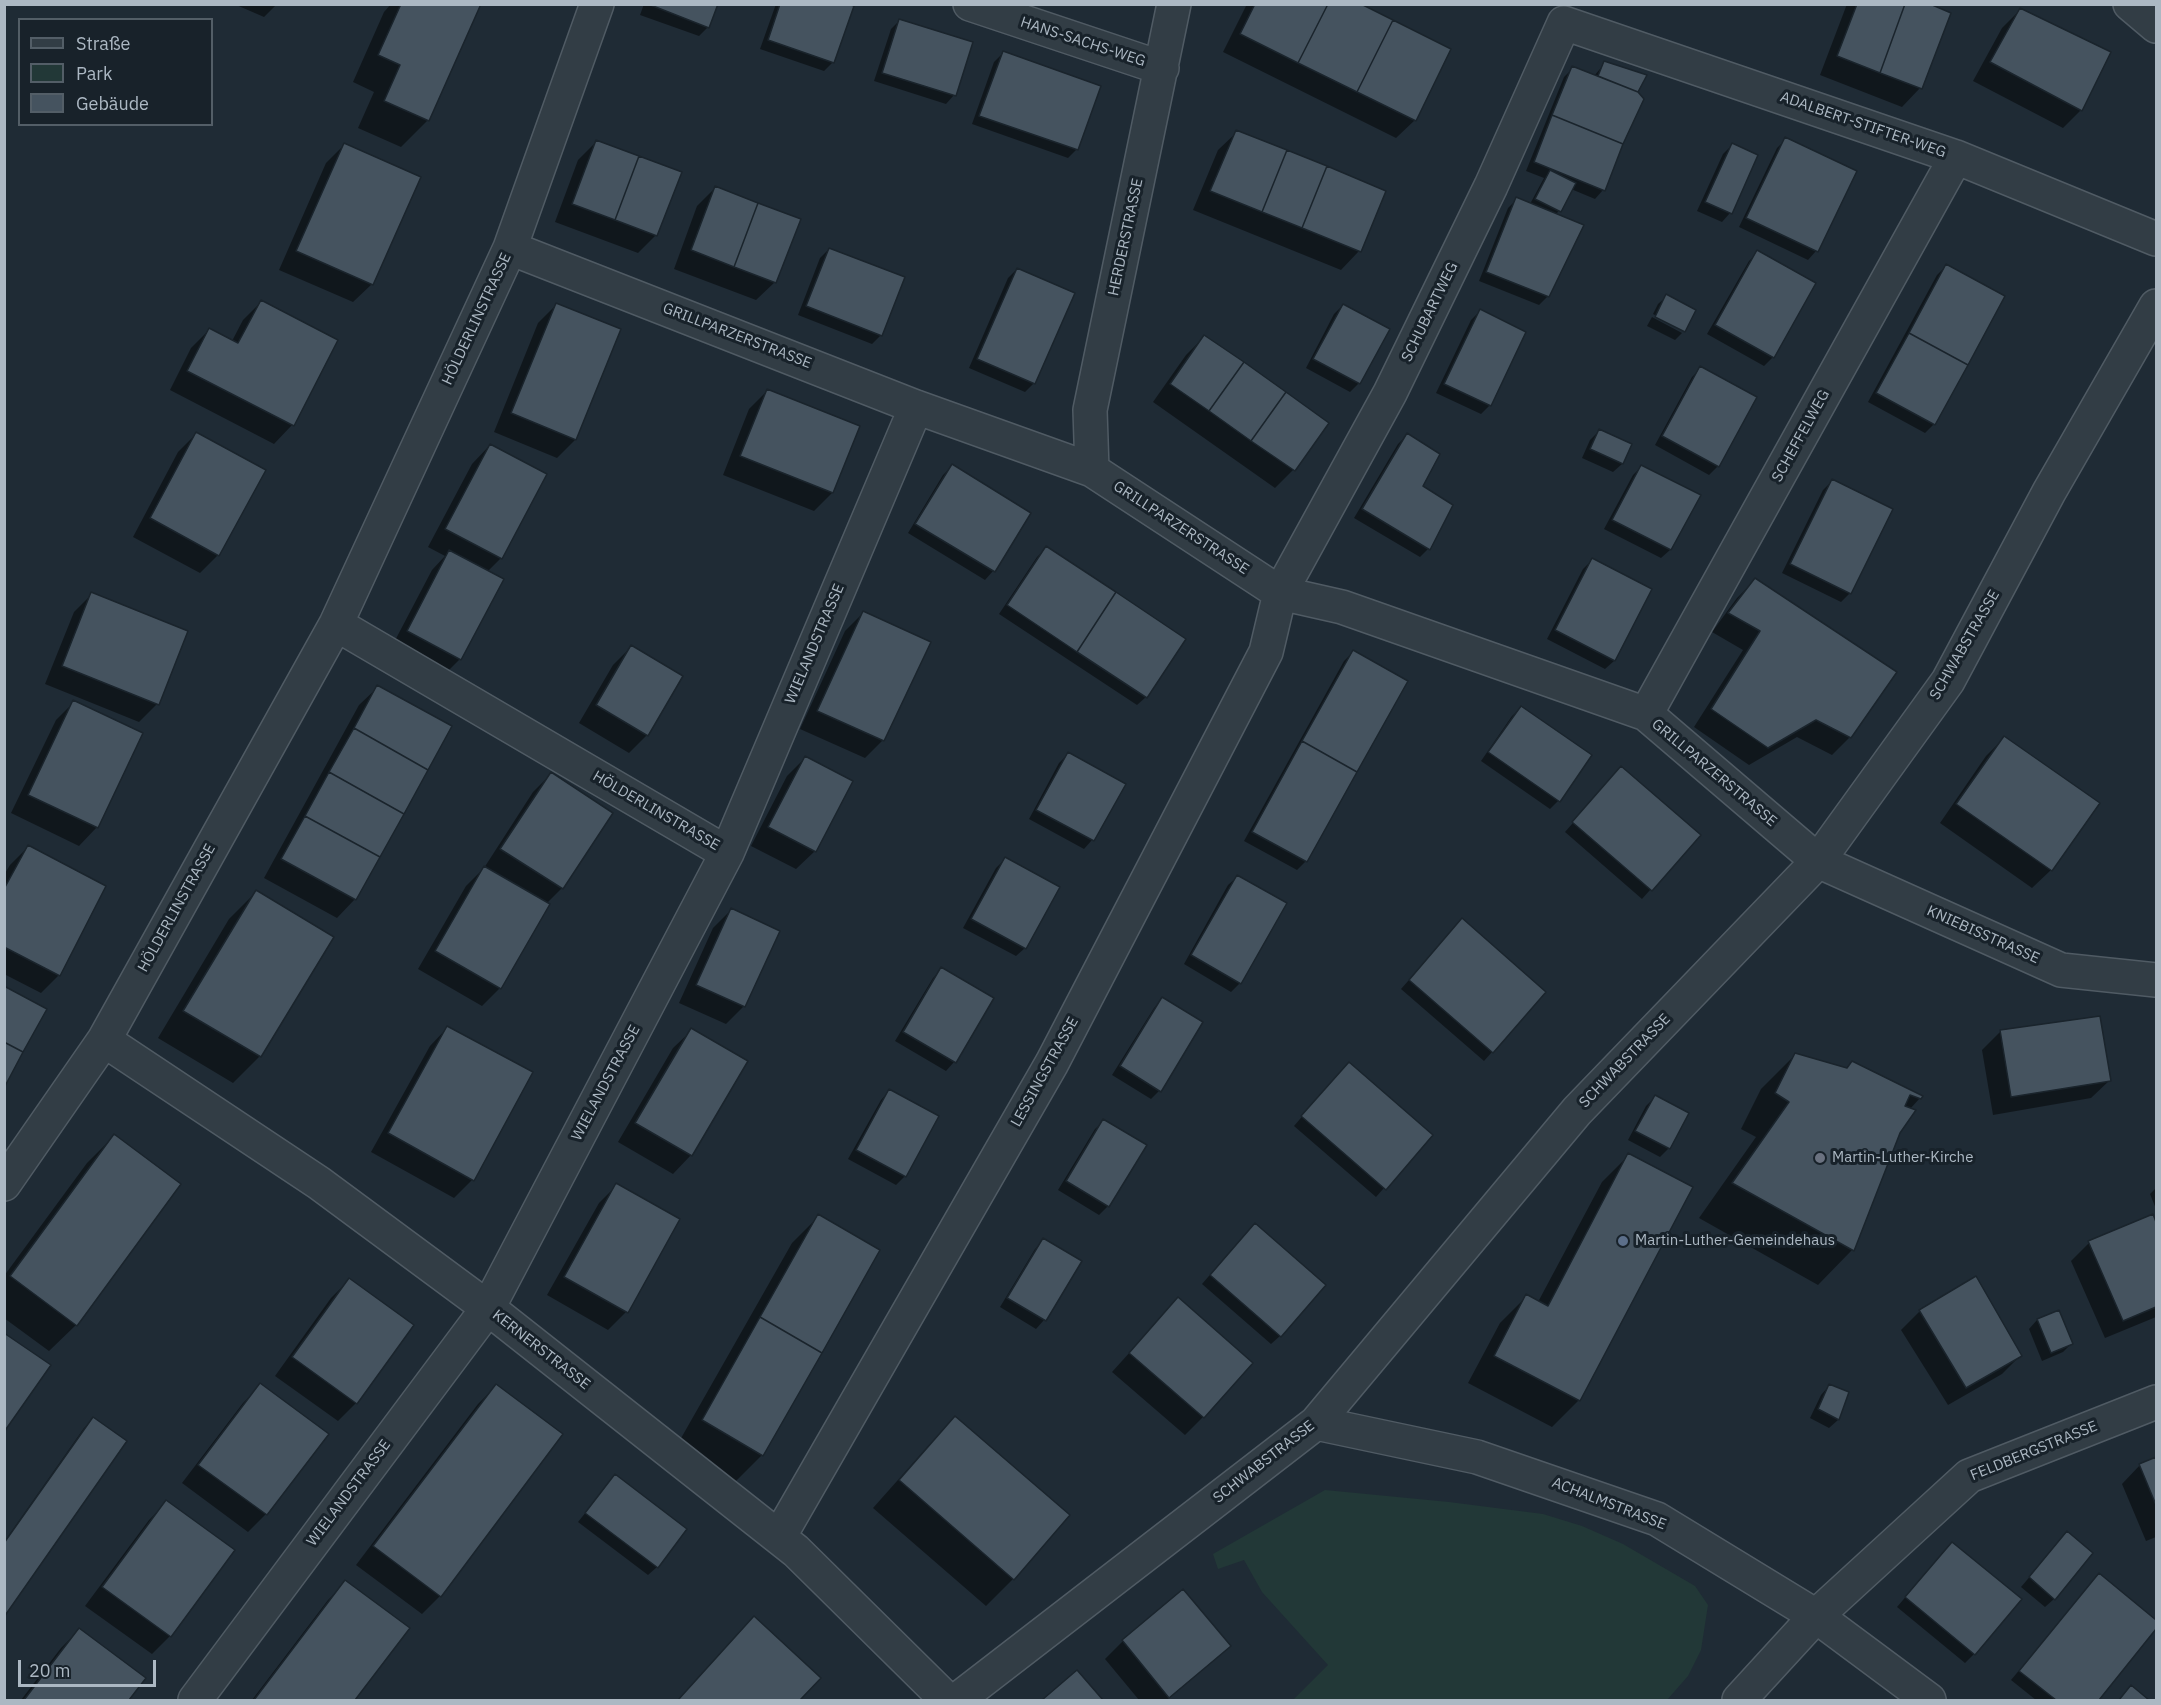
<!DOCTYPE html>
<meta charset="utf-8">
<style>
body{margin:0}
#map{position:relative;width:2161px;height:1705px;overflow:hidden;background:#1f2b35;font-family:"IBM Plex Sans",sans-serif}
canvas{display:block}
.frame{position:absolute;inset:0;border:6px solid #acb8c3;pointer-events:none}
.legend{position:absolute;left:18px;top:18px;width:195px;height:108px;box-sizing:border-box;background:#18222a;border:2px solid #535e67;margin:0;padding:8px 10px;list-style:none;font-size:18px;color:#acb8c3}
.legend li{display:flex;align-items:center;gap:12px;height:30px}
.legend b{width:30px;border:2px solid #535e67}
.scale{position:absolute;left:18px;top:1660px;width:138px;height:27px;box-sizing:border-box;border:3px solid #acb8c3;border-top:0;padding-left:8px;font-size:18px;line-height:21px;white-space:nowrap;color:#acb8c3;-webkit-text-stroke:4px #18222a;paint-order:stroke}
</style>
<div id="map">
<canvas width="2161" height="1705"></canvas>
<div class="frame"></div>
<ul class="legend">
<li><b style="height:8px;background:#323d45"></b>Straße</li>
<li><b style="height:16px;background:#223837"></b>Park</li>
<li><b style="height:16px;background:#45535f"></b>Gebäude</li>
</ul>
<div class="scale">20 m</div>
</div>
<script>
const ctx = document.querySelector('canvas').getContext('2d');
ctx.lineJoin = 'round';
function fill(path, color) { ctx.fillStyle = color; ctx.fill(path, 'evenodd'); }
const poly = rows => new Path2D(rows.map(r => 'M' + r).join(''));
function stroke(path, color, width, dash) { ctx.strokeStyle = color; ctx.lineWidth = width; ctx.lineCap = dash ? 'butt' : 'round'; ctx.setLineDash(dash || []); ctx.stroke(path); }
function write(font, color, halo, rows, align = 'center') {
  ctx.font = font + ' "IBM Plex Sans",sans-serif'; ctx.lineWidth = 6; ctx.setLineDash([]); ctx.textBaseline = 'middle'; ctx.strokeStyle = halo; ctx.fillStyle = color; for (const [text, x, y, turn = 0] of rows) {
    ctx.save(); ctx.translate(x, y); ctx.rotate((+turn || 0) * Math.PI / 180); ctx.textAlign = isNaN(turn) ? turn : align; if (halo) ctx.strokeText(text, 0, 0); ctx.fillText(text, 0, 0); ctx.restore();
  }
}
fill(poly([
 [1325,1490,1449,1502,1543,1514,1582,1526,1623,1544,1695,1586,1708,1605,1701,1650,1688,1676,1667,1700,1293,1700,1328,1665,1262,1592,1244,1560,1218,1569,1213,1554]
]), '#223837');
fill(poly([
 [234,4,277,4,264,17],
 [391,4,480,4,428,120,401,147,358,128,374,92,353,82,384,12],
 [644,4,716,4,708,27,699,36,640,15],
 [776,4,844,4,833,62,824,71,760,49],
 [1247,4,1357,4,1415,120,1396,138,1223,52],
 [1847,4,1926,4,1949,13,1920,88,1902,107,1820,75],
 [2020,10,2081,110,2063,128,1973,81,2002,28],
 [900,20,954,95,946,104,874,81,891,29],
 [1003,53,1099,87,1076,150,1068,158,972,124,994,62],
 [1605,63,1645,76,1636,92,1622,143,1603,190,1595,199,1571,189,1556,215,1548,296,1539,305,1479,281,1508,208,1517,199,1530,204,1544,178,1526,171,1564,77,1573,68,1594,76],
 [1237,132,1384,192,1359,251,1341,270,1193,210,1218,150],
 [1786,139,1855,172,1816,251,1808,260,1739,227,1777,148],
 [596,142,656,235,638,253,555,222,578,160],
 [344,145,372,284,353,302,279,270,326,163],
 [1732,145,1730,213,1722,222,1697,211,1723,154],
 [715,188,775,282,756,300,674,269,697,206],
 [829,249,881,335,872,344,798,315,820,258],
 [1758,252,1773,357,1764,366,1707,334,1749,261],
 [1946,266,1934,424,1925,433,1868,402,1937,275],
 [1017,269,1034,383,1025,392,969,368,1008,278],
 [1667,296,1694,310,1683,332,1683,329,1653,314,1658,304],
 [261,302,336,341,292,425,274,444,170,390,191,348,209,330,232,341,243,320],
 [556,305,575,440,557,458,494,432,538,323],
 [1343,305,1359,383,1350,392,1306,368,1334,314],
 [1480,311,1490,405,1481,414,1436,393,1471,320],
 [1652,317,1682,333,1675,340,1647,326],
 [1204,337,1327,423,1293,470,1275,488,1153,402,1186,355],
 [1701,368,1718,466,1709,475,1655,445,1692,377],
 [767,391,832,493,814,511,723,475,749,409],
 [1599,431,1630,444,1622,464,1613,472,1582,458,1590,440],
 [197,433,218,555,200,573,133,537,178,452],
 [1407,435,1421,487,1428,549,1420,557,1354,518,1398,444],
 [490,445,501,558,487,572,502,579,460,659,442,677,390,650,432,570,445,556,428,547,472,464],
 [952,466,1029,513,993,571,985,580,908,533,943,475],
 [1642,466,1698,496,1670,550,1661,558,1604,529,1633,475],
 [1832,481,1850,593,1841,602,1782,573,1823,490],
 [1046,548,1146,697,1137,705,999,614,1037,557],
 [1592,560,1650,590,1614,661,1605,669,1547,639,1583,569],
 [1755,580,1850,737,1832,755,1797,737,1749,765,1694,727,1743,650,1712,632,1737,598],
 [92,594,157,704,139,722,45,684,74,612],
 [863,613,883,740,865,758,800,729,845,631],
 [631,647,647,735,629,753,579,723,613,665],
 [1353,652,1406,681,1306,861,1297,870,1244,841,1344,661],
 [378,687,450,727,355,899,337,918,264,878,359,705],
 [74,702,97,827,79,846,11,813,56,720],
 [1521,708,1558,801,1550,809,1481,761,1512,716],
 [2004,738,2051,870,2032,888,1940,823,1986,756],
 [1068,754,1124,785,1092,840,1084,849,1029,819,1059,763],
 [805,758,815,851,796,869,751,846,787,776],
 [551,774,611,813,562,888,546,904,500,988,482,1006,418,969,466,886,484,868,533,792],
 [1613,777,1699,835,1642,899,1565,832],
 [28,847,59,975,41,993,4,974,4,875,10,865],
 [1005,859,1025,948,1016,956,963,928,996,868],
 [1237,877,1240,983,1231,992,1184,964,1228,885],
 [256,892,332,937,260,1056,233,1083,158,1038,229,919],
 [731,910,744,1006,726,1024,679,1003,713,928],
 [1454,929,1492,1052,1484,1061,1401,989],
 [942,969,992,999,954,1062,946,1071,895,1041,933,978],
 [1162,999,1159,1091,1151,1099,1112,1075,1154,1008],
 [448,1027,472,1180,454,1198,371,1152,430,1046],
 [692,1030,746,1062,691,1155,673,1174,618,1142,673,1048],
 [2000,1032,2110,1080,2091,1098,1993,1115,1982,1050],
 [1796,1054,1845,1069,1852,1062,1920,1098,1910,1109,1899,1132,1852,1250,1818,1285,1699,1218,1756,1137,1741,1129,1761,1089],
 [1340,1072,1431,1135,1376,1197,1294,1126],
 [889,1091,905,1176,896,1185,848,1159,881,1100],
 [1655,1097,1687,1114,1668,1149,1660,1157,1628,1140,1646,1106],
 [1104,1121,1145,1146,1108,1206,1099,1215,1058,1190,1095,1129],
 [114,1136,76,1325,49,1351,4,1318,4,1276,87,1163],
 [1629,1155,1579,1400,1552,1427,1468,1383,1500,1323,1527,1296,1538,1302,1602,1182],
 [617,1185,626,1312,608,1330,547,1295,599,1203],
 [2156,1188,2156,1209,2150,1194],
 [819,1216,762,1455,735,1482,676,1447,792,1243],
 [2152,1216,2156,1226,2156,1317,2105,1338,2071,1261,2089,1243],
 [1246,1233,1280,1336,1271,1344,1202,1284],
 [1044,1240,1079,1262,1044,1320,1036,1329,1000,1307,1035,1249],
 [1976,1278,2020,1356,2002,1374,1948,1405,1901,1330,1919,1312],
 [349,1280,412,1326,356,1403,338,1421,275,1376,331,1298],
 [1178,1299,1203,1417,1185,1435,1112,1372],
 [2058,1312,2072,1343,2063,1352,2042,1361,2029,1329,2037,1320],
 [261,1385,327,1434,266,1514,248,1532,182,1483,243,1403],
 [496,1386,440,1596,422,1614,356,1565,478,1404],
 [1829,1386,1848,1393,1838,1420,1829,1428,1810,1418,1821,1395],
 [955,1418,1068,1515,1013,1579,986,1606,873,1508,929,1445],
 [93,1419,4,1615,4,1542,84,1428],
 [2156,1458,2156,1537,2146,1541,2122,1484,2140,1465],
 [615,1476,657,1567,648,1575,578,1522],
 [167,1502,170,1636,152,1654,85,1606,149,1520],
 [2067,1533,2054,1599,2045,1607,2021,1587],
 [1944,1552,1974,1654,1965,1663,1897,1607],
 [2099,1575,2156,1622,2156,1626,2097,1700,2036,1700,2011,1680],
 [346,1582,408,1628,353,1700,252,1700,328,1600],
 [1183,1591,1229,1646,1167,1700,1139,1700,1105,1659,1123,1641],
 [754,1618,818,1678,798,1700,678,1700],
 [79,1630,143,1678,127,1700,21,1700,61,1648],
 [1077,1672,1101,1700,1044,1700]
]), '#0007');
const building = poly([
 [401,4,481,4,429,121,384,101,400,65,378,55,401,4],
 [648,4,718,4,709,28,648,4],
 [780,4,848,4,854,6,834,63,768,40,780,4],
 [1255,4,1328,4,1298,63,1240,34,1255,4],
 [1328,4,1361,4,1393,20,1357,92,1298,63,1328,4],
 [1857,4,1905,4,1880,73,1837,56,1857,4],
 [1905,4,1930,4,1951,13,1922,89,1880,73,1905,4],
 [2020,8,2111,52,2082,111,1990,62,2020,8],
 [899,19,973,42,956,96,882,73,899,19],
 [1393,20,1451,49,1416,121,1357,92,1393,20],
 [1003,51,1101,86,1078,150,979,116,1003,51],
 [1604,61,1647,75,1638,92,1598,76,1604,61],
 [1572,66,1638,92,1644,99,1623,144,1552,115,1572,66],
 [1552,115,1623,144,1605,191,1534,162,1552,115],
 [1236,130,1287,150,1262,212,1210,191,1236,130],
 [1785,137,1857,171,1818,252,1746,218,1785,137],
 [596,140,639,156,615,220,572,204,596,140],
 [344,143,421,177,373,285,296,251,344,143],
 [1732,143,1758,155,1732,214,1705,202,1732,143],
 [1287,150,1327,166,1302,228,1262,212,1287,150],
 [639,156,682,172,657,236,615,220,639,156],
 [1327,166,1386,191,1361,252,1302,228,1327,166],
 [1550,170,1576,183,1561,212,1535,199,1550,170],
 [715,186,758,203,734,267,691,250,715,186],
 [1516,197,1584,225,1549,297,1486,272,1516,197],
 [758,203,801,219,776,283,734,267,758,203],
 [829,248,905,277,882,336,806,306,829,248],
 [1757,250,1816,283,1774,358,1715,325,1757,250],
 [1946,264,2005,296,1968,365,1909,333,1946,264],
 [1017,268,1075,293,1035,384,977,359,1017,268],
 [1666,294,1696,310,1685,332,1655,317,1666,294],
 [261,300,338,340,294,426,187,371,209,328,238,343,261,300],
 [556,303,621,329,576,440,511,413,556,303],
 [1343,304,1390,329,1360,384,1313,359,1343,304],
 [1480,309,1526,332,1491,406,1444,384,1480,309],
 [1909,333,1968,365,1935,425,1876,393,1909,333],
 [1204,335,1244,362,1209,411,1170,384,1204,335],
 [1244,362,1286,392,1251,441,1209,411,1244,362],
 [1700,366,1757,397,1719,467,1662,436,1700,366],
 [767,389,860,426,833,493,740,456,767,389],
 [1286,392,1329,423,1295,471,1251,441,1286,392],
 [1599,429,1632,444,1623,464,1590,449,1599,429],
 [196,432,266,470,219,556,150,518,196,432],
 [1407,433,1440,454,1423,486,1453,505,1430,550,1362,509,1407,433],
 [490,444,547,474,502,559,445,529,490,444],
 [952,464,1031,513,995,572,915,524,952,464],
 [1641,465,1701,495,1671,550,1612,520,1641,465],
 [1832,479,1893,509,1851,594,1790,564,1832,479],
 [1046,546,1116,592,1077,652,1007,605,1046,546],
 [449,550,504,579,461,660,407,631,449,550],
 [1592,558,1652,589,1615,661,1555,630,1592,558],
 [1755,578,1897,672,1851,738,1816,720,1768,748,1711,709,1760,631,1728,613,1755,578],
 [91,592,188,631,159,705,62,666,91,592],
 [1116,592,1186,639,1147,698,1077,652,1116,592],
 [863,611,931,642,884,741,817,711,863,611],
 [631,645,683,676,648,736,596,705,631,645],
 [1353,650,1408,681,1357,772,1302,741,1353,650],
 [377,685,452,726,428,770,354,728,377,685],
 [73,700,143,733,98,828,28,795,73,700],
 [1521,706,1592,755,1560,802,1488,752,1521,706],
 [354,728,428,770,404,814,329,772,354,728],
 [2004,736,2100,803,2052,871,1956,804,2004,736],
 [1302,741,1357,772,1307,862,1252,832,1302,741],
 [1068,752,1126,784,1094,841,1036,810,1068,752],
 [805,756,853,781,816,852,768,827,805,756],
 [1621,766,1701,835,1652,891,1572,822,1621,766],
 [329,772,404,814,380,857,305,816,329,772],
 [551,772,613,813,563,889,500,849,551,772],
 [305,816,380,857,356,900,281,859,305,816],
 [28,845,106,886,60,976,4,947,4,889,28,845],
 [1005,857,1060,887,1026,949,971,919,1005,857],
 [484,866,550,904,501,989,435,951,484,866],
 [1237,875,1287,903,1241,984,1191,955,1237,875],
 [256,890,334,937,261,1057,183,1011,256,890],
 [731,908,780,931,745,1007,696,985,731,908],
 [1462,918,1546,992,1493,1053,1409,980,1462,918],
 [941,967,994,998,956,1063,903,1032,941,967],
 [4,986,47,1009,23,1052,4,1042,4,986],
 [1162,997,1203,1022,1161,1092,1120,1066,1162,997],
 [2100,1016,2111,1081,2011,1097,2000,1030,2100,1016],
 [447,1026,533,1072,474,1181,388,1133,447,1026],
 [691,1028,748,1061,692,1156,635,1123,691,1028],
 [4,1042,23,1052,4,1088,4,1042],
 [1795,1053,1847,1068,1852,1061,1923,1096,1921,1099,1910,1095,1905,1106,1916,1110,1900,1133,1854,1251,1732,1183,1789,1102,1775,1093,1795,1053],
 [1349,1062,1433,1135,1386,1190,1301,1116,1349,1062],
 [889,1089,939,1116,906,1177,856,1150,889,1089],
 [1655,1095,1689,1113,1670,1149,1635,1131,1655,1095],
 [1103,1119,1147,1145,1109,1207,1066,1181,1103,1119],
 [114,1134,181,1184,77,1326,10,1276,114,1134],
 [1628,1153,1693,1187,1580,1401,1494,1356,1526,1294,1548,1306,1628,1153],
 [616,1183,680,1219,628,1313,564,1277,616,1183],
 [818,1214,880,1250,822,1353,760,1317,818,1214],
 [2153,1214,2156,1222,2156,1307,2123,1321,2088,1241,2153,1214],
 [1255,1223,1326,1285,1281,1337,1210,1275,1255,1223],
 [1043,1238,1082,1261,1046,1321,1007,1298,1043,1238],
 [1976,1276,2022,1356,1966,1388,1919,1310,1976,1276],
 [349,1278,414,1325,357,1404,292,1357,349,1278],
 [1178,1297,1253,1363,1204,1418,1129,1353,1178,1297],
 [2059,1310,2073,1344,2051,1353,2037,1319,2059,1310],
 [760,1317,822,1353,763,1456,702,1420,760,1317],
 [4,1333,51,1365,4,1432,4,1333],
 [260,1383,329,1434,267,1515,198,1465,260,1383],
 [496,1384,563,1434,441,1597,373,1546,496,1384],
 [1829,1384,1849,1392,1839,1420,1818,1409,1829,1384],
 [955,1416,1070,1515,1014,1580,899,1480,955,1416],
 [93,1417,127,1441,4,1617,4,1543,93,1417],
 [2156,1457,2156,1505,2139,1464,2156,1457],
 [615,1474,687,1529,658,1568,585,1513,615,1474],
 [166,1500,235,1550,171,1637,102,1587,166,1500],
 [2067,1531,2093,1553,2055,1600,2029,1577,2067,1531],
 [1952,1542,2022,1599,1975,1655,1905,1597,1952,1542],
 [2099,1573,2156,1620,2156,1629,2099,1700,2056,1700,2019,1671,2099,1573],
 [345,1580,410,1628,355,1700,254,1700,345,1580],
 [1183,1589,1231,1646,1169,1698,1122,1640,1183,1589],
 [754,1616,821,1678,800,1700,678,1700,754,1616],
 [79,1628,146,1678,129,1700,24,1700,79,1628],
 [1077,1670,1103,1700,1042,1700,1077,1670],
 [2131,1685,2149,1700,2119,1700,2131,1685]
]);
fill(building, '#45535f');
stroke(building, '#1a242c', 1.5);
const street = poly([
 [970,4,1162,68],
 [2130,4,2156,26],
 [510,248,916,407,1092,470,1280,593,1342,607,1646,714,1818,861,2061,970,2156,980],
 [1092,470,1090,410,1174,4],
 [336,624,727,853],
 [1646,714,1956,157],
 [104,1040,319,1183,488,1308,796,1551,947,1700],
 [4,1184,104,1040,336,624,510,248,597,4],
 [1316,1423,1477,1457,1657,1519,1816,1616,1929,1700],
 [779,1537,1052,1063,1266,652,1280,593,1390,393,1491,186,1564,23,1956,157,2156,239],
 [195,1700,488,1308,727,853,916,407],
 [957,1700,1316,1423,1577,1111,1818,861,1948,681,2049,492,2156,306],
 [1739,1700,1816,1616,1969,1476,2156,1402]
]);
stroke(street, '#505b64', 36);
stroke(street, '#323d45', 33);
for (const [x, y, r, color] of [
 [1820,1158,6,"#6b7280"],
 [1623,1241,6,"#5c6f8a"]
]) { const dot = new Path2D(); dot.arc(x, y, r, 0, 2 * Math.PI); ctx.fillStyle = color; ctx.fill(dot); stroke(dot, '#18222a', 2); }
write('15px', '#acb8c3', '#18222a', [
 ["HANS-SACHS-WEG",1083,42,18],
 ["ADALBERT-STIFTER-WEG",1863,125,19],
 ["HERDERSTRASSE",1126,237,-78],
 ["SCHUBARTWEG",1430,312,-64],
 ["HÖLDERLINSTRASSE",477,319,-65],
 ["GRILLPARZERSTRASSE",737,336,21],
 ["SCHEFFELWEG",1801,436,-61],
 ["GRILLPARZERSTRASSE",1181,528,33],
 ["WIELANDSTRASSE",815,644,-67],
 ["SCHWABSTRASSE",1965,645,-60],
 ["GRILLPARZERSTRASSE",1714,773,40],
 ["HÖLDERLINSTRASSE",656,811,30],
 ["HÖLDERLINSTRASSE",177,908,-61],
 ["KNIEBISSTRASSE",1983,935,24],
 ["SCHWABSTRASSE",1625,1061,-46],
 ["LESSINGSTRASSE",1045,1072,-61],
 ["WIELANDSTRASSE",606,1083,-62],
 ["KERNERSTRASSE",541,1350,38],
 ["FELDBERGSTRASSE",2034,1451,-22],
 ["SCHWABSTRASSE",1264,1462,-38],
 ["WIELANDSTRASSE",349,1493,-53],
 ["ACHALMSTRASSE",1609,1504,21]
]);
write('15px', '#acb8c3', '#18222a', [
 ["Martin-Luther-Kirche",1832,1158],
 ["Martin-Luther-Gemeindehaus",1635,1241]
], 'left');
</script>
